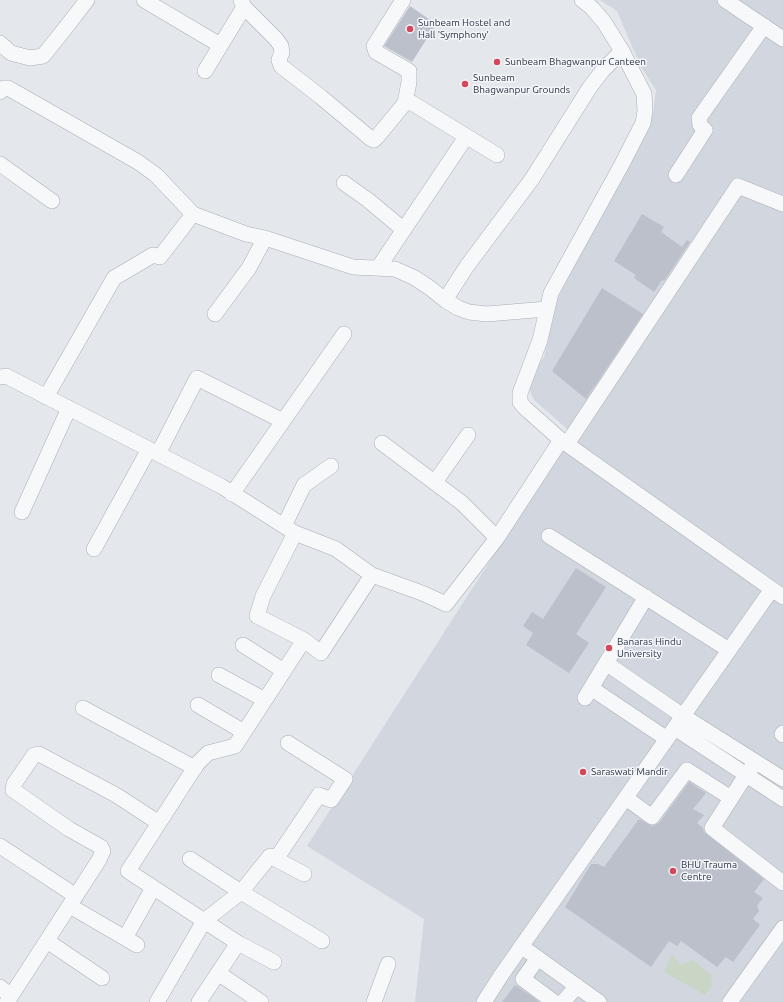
<!DOCTYPE html>
<style>
body{margin:0}
canvas{display:block;background:#e4e7ec}
</style>
<canvas width="783" height="1002"></canvas>
<script>
const ctx = document.querySelector('canvas').getContext('2d');
ctx.lineJoin = 'round';
function fill(path, color) { ctx.fillStyle = color; ctx.fill(path, 'evenodd'); }
const poly = rows => new Path2D(rows.map(r => 'M' + r).join(''));
function stroke(path, color, width, dash) { ctx.strokeStyle = color; ctx.lineWidth = width; ctx.lineCap = dash ? 'butt' : 'round'; ctx.setLineDash(dash || []); ctx.stroke(path); }
function write(font, color, halo, rows, align = 'center') {
  ctx.font = font + ' Ubuntu,sans-serif'; ctx.lineWidth = 3; ctx.setLineDash([]); ctx.textBaseline = 'middle'; ctx.strokeStyle = halo; ctx.fillStyle = color; for (const [text, x, y, turn = 0] of rows) {
    ctx.save(); ctx.translate(x, y); ctx.rotate((+turn || 0) * Math.PI / 180); ctx.textAlign = isNaN(turn) ? turn : align; if (halo) ctx.strokeText(text, 0, 0); ctx.fillText(text, 0, 0); ctx.restore();
  }
}
fill(poly([
 [600,0,783,0,783,1002,415,1002,424,919,307,846,561,450,574,435,534,400,529,388,530,377,544,357,558,298,653,113,656,90,641,67,617,11]
]), '#d2d6de');
fill(poly([
 [672,954,680,965,693,960,711,975,712,986,705,995,664,972]
]), '#c9d6c5');
fill(poly([
 [410,6,436,24,412,62,384,46],
 [642,214,664,227,661,232,682,247,687,240,690,242,664,281,662,280,654,292,634,278,636,275,614,261],
 [602,288,643,314,586,399,552,371],
 [576,568,606,587,576,634,589,643,569,673,526,645,533,633,523,626,532,612,543,619],
 [689,782,706,793,693,809,704,815,697,823,703,828,704,832,764,879,754,892,763,898,757,906,759,911,753,919,760,925,733,962,726,957,717,967,681,941,677,946,669,941,651,967,565,907,591,864,598,864,604,867,639,819,651,826,655,825,659,823],
 [515,985,533,997,539,1002,502,1002]
]), '#bbc0ca');
const minor = poly([
 [144,0,220,45],
 [241,0,244,7,276,39,281,46,282,52,279,60,281,66,321,97,370,138,374,140,377,137,405,103,408,101,412,103,497,155],
 [403,0,374,46,376,52,409,71,409,82,405,103],
 [582,0,592,8,604,22,622,51,644,94,645,111,643,123,622,164,551,293,540,340,520,393,520,402,525,408,561,440,783,597],
 [725,0,783,39],
 [0,43,11,53,30,58,43,56,67,26,87,0],
 [205,71,244,7],
 [0,92,4,88,8,88,138,162,156,175,193,214,246,234,265,238,353,267,395,269,415,278,430,288,445,300,458,308,469,312,487,314,547,309],
 [0,164,52,201],
 [676,175,705,130,700,125,699,118,764,26],
 [344,183,368,200,404,230],
 [378,268,466,137],
 [445,300,467,266,532,179,590,87,603,70,622,51],
 [215,314,249,268,265,238],
 [0,377,6,376,221,486,295,533,336,549,372,575,422,593,446,604,497,538,561,440],
 [46,397,114,278,153,255,160,257,193,214],
 [382,443,462,503,497,538],
 [567,444,738,186,783,204],
 [158,454,197,378,283,421],
 [435,482,468,435],
 [232,494,344,334],
 [22,512,69,408],
 [284,526,304,485,331,466],
 [295,533,263,596,257,616,304,640],
 [549,536,729,650],
 [94,549,149,449],
 [243,645,284,671],
 [606,663,683,716,783,779],
 [219,675,265,700],
 [591,688,667,739],
 [585,698,646,597],
 [198,705,244,732],
 [83,708,195,768],
 [675,728,783,799],
 [783,733,782,734,783,735],
 [756,762,746,775,712,828,783,883],
 [626,798,652,817,687,770,731,798],
 [0,846,76,896],
 [190,859,241,892,270,856,304,874],
 [276,859,319,795,331,800,345,779,288,743],
 [70,906,137,945],
 [125,938,153,888],
 [47,941,102,978],
 [521,946,599,1002],
 [538,958,523,979,554,1002],
 [274,962,238,943,128,871,197,764,208,753,235,746,304,640,321,653,372,575],
 [218,973,261,1002],
 [0,987,11,996,7,1002],
 [11,996,99,860,103,851,101,847,69,829,13,790,14,784,34,755,39,754,116,795,159,823],
 [157,1002,204,921,241,892,322,941],
 [199,1002,238,943],
 [374,1002,388,964],
 [484,1002,502,974,772,589],
 [563,1002,577,986],
 [730,1002,783,928]
]);
stroke(minor, '#a9aeb7', 16);
stroke(minor, '#f7f8fa', 15);
for (const [x, y, r, color] of [
 [410,29,4,"#d1495b"],
 [497,62,4,"#d1495b"],
 [465,84,4,"#d1495b"],
 [609,648,4,"#d1495b"],
 [583,772,4,"#d1495b"],
 [673,871,4,"#d1495b"]
]) { const dot = new Path2D(); dot.arc(x, y, r, 0, 2 * Math.PI); ctx.fillStyle = color; ctx.fill(dot); stroke(dot, '#f4f6f9', 1.5); }
write('10px', '#2b3445', '#f4f6f9', [
 ["Sunbeam Hostel and",418,23],
 ["Hall 'Symphony'",418,35],
 ["Sunbeam Bhagwanpur Canteen",505,62],
 ["Sunbeam",473,78],
 ["Bhagwanpur Grounds",473,90],
 ["Banaras Hindu",617,642],
 ["University",617,654],
 ["Saraswati Mandir",591,772],
 ["BHU Trauma",681,865],
 ["Centre",681,877]
], 'left');
</script>
